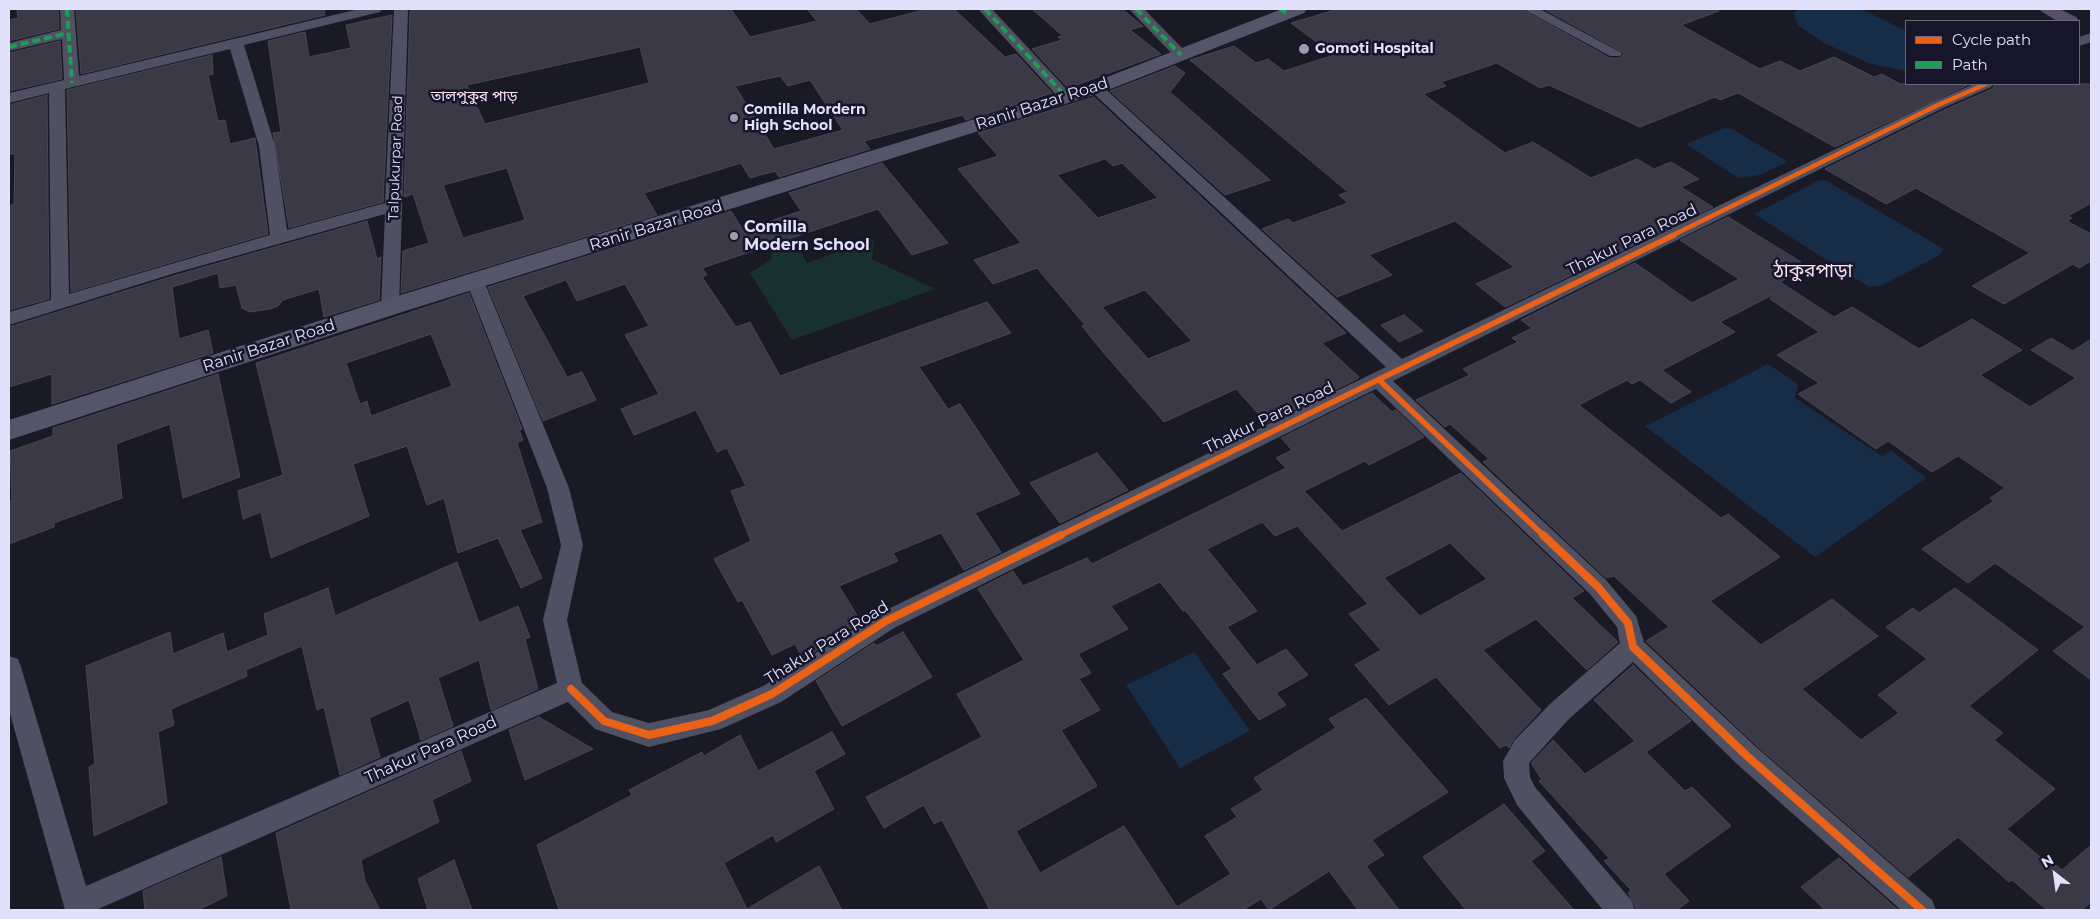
<!DOCTYPE html>
<meta charset="utf-8">
<style>
body{margin:0}
#map{position:relative;width:2100px;height:919px;overflow:hidden;background:#1a1a24;font-family:Montserrat,sans-serif}
canvas{display:block}
.frame{position:absolute;inset:0;border:10px solid #e2e1fb;pointer-events:none}
.legend{position:absolute;left:1905px;top:20px;width:175px;height:65px;box-sizing:border-box;background:#171529;border:1px solid #68677d;margin:0;padding:6px 9px;list-style:none;font-size:15px;color:#e2e1fb}
.legend li{display:flex;align-items:center;gap:10px;height:25px}
.legend b{width:25px;border:1px solid #68677d}
.north{position:absolute;left:2030px;top:849px;width:50px;height:50px;-webkit-text-stroke:4px #171529;paint-order:stroke;rotate:330deg;font-size:14px;font-weight:700;line-height:20px;text-align:center;color:#e2e1fb}
.north::after{content:'';display:block;margin:auto;width:18px;height:22px;background:#e2e1fb;clip-path:polygon(50% 0,100% 100%,50% 72%,0 100%)}
</style>
<div id="map">
<canvas width="2100" height="919"></canvas>
<div class="frame"></div>
<ul class="legend">
<li><b style="height:6px;background:#ea6118"></b>Cycle path</li>
<li><b style="height:6px;background:#1a9f57"></b>Path</li>
</ul>
<div class="north">N</div>
</div>
<script>
const ctx = document.querySelector('canvas').getContext('2d');
ctx.lineJoin = 'round';
function fill(path, color) { ctx.fillStyle = color; ctx.fill(path, 'evenodd'); }
const poly = rows => new Path2D(rows.map(r => 'M' + r).join(''));
function stroke(path, color, width, dash) { ctx.strokeStyle = color; ctx.lineWidth = width; ctx.lineCap = dash ? 'butt' : 'round'; ctx.setLineDash(dash || []); ctx.stroke(path); }
function write(font, color, halo, rows, align = 'center') {
  ctx.font = font + ' Montserrat,"Noto Sans Bengali",sans-serif'; ctx.lineWidth = 5; ctx.setLineDash([]); ctx.textBaseline = 'middle'; ctx.strokeStyle = halo; ctx.fillStyle = color; for (const [text, x, y, turn = 0] of rows) {
    ctx.save(); ctx.translate(x, y); ctx.rotate((+turn || 0) * Math.PI / 180); ctx.textAlign = isNaN(turn) ? turn : align; if (halo) ctx.strokeText(text, 0, 0); ctx.fillText(text, 0, 0); ctx.restore();
  }
}
fill(poly([
 [793,237,807,263,874,239,872,259,935,289,792,340,750,273,772,259,770,243]
]), '#18302e');
fill(poly([
 [1799,9,1861,9,1906,31,1906,71,1871,64,1824,43,1799,26,1793,13],
 [1724,128,1732,129,1788,162,1760,175,1738,178,1686,144],
 [1820,180,1827,181,1944,249,1938,256,1881,286,1869,287,1754,214],
 [1768,364,1798,384,1795,398,1882,456,1891,450,1926,478,1815,557,1645,426],
 [1194,652,1250,731,1180,768,1126,685]
]), '#162c47');
const building = poly([
 [17,9,58,9,59,29,9,41,9,20,18,18,17,9],
 [76,9,324,9,325,15,81,74,76,9],
 [419,9,731,9,750,37,817,21,807,9,856,9,870,24,927,9,954,9,1005,57,1016,54,1052,93,966,120,962,115,864,141,870,149,779,177,775,171,750,178,741,163,644,193,657,215,401,293,403,251,429,243,413,194,404,197,410,11,419,9],
 [640,47,649,83,485,124,467,85,640,47],
 [780,76,788,86,810,80,843,130,774,149,735,86,780,76],
 [507,168,525,220,463,238,443,185,507,168],
 [1032,9,1122,9,1143,26,1130,30,1161,54,1068,88,1032,49,1062,40,1058,37,1063,36,1032,9],
 [1338,9,1521,9,1610,58,1620,58,1624,53,1544,9,1719,9,1719,11,1681,25,1760,69,1780,61,1800,71,1834,57,1874,77,1882,74,1900,84,1970,84,1835,147,1738,93,1720,100,1715,97,1640,127,1549,85,1540,88,1497,63,1441,82,1446,86,1423,94,1505,153,1533,142,1591,178,1637,159,1654,169,1671,162,1699,179,1681,187,1713,207,1505,307,1476,284,1514,267,1455,221,1369,255,1392,275,1337,297,1262,229,1288,219,1293,223,1348,203,1339,195,1348,192,1190,60,1234,46,1256,63,1268,59,1284,71,1334,55,1291,23,1338,9],
 [392,15,383,202,289,228,273,133,281,132,268,41,305,32,309,57,351,48,346,25,392,15],
 [60,41,62,79,9,91,9,53,60,41],
 [212,55,213,74,208,75,218,121,225,120,230,144,255,138,268,234,71,292,67,90,212,55],
 [1175,66,1185,73,1170,92,1270,180,1225,195,1110,91,1175,66],
 [1995,84,2091,84,2091,203,2068,216,2072,218,2067,221,2091,234,2091,261,2079,268,2073,264,2004,304,1972,286,2030,253,1916,188,1886,204,1825,169,1944,110,1992,89,1995,84],
 [47,95,49,299,9,310,9,206,14,204,15,154,9,154,9,105,47,95],
 [1094,97,1346,333,1322,343,1359,377,1357,379,1267,423,1236,389,1164,422,1103,352,1082,326,1085,325,1037,268,993,284,974,260,1021,243,958,169,998,156,978,133,1094,97],
 [1105,159,1113,166,1122,163,1158,198,1098,218,1057,175,1105,159],
 [1145,290,1192,341,1148,359,1102,307,1145,290],
 [882,163,948,243,912,255,878,209,702,268,707,275,702,277,736,327,750,322,780,376,987,302,1011,333,919,367,948,409,960,404,1020,494,975,513,1001,552,964,570,941,533,893,553,898,561,839,586,861,622,803,659,795,644,772,655,742,600,738,602,714,559,751,541,731,491,746,486,727,448,717,452,696,410,634,435,621,409,659,394,625,335,649,326,625,284,577,301,566,280,523,296,567,377,582,372,596,400,543,421,488,287,731,211,743,230,801,211,789,193,882,163],
 [1728,217,1801,262,1782,271,1791,276,1780,282,1834,317,1852,307,1919,349,1972,319,2022,350,1980,375,2030,407,2076,378,2031,350,2051,338,2073,351,2091,339,2091,680,2053,651,2085,627,1995,563,1968,583,1922,549,1994,501,1990,498,2005,488,1958,456,1932,472,1888,441,1876,449,1798,394,1819,383,1777,355,1819,332,1770,299,1774,294,1720,322,1735,332,1662,370,1691,392,1671,403,1640,380,1632,384,1627,380,1579,405,1721,518,1728,514,1780,557,1710,601,1761,645,1832,599,1878,636,1802,689,1861,740,1899,713,1878,695,1927,659,1886,627,1913,608,1919,613,1955,588,2038,650,1969,706,2003,733,1994,740,2055,789,2007,829,2053,868,2056,865,2062,870,2091,845,2091,902,2082,910,2047,910,2012,880,2009,882,1958,837,1908,877,1757,746,1646,641,1669,627,1614,576,1606,578,1483,462,1489,459,1450,424,1445,427,1416,400,1470,375,1463,369,1518,342,1512,338,1532,328,1521,320,1635,263,1692,303,1739,279,1680,240,1728,217],
 [367,221,377,259,381,257,379,300,324,317,319,289,283,300,278,306,270,309,250,312,242,308,236,285,220,288,218,273,172,287,179,339,208,330,213,353,52,404,52,374,9,387,9,327,176,275,367,221],
 [469,293,522,429,519,430,523,440,517,443,542,522,520,530,542,578,521,588,498,538,458,553,444,498,427,505,407,446,353,464,369,516,271,558,261,512,243,519,238,491,283,475,256,363,469,293],
 [431,334,452,386,371,416,367,401,360,404,346,363,431,334],
 [1404,315,1423,331,1399,342,1381,325,1404,315],
 [218,374,240,477,183,498,170,424,116,444,122,498,54,523,54,527,9,544,9,502,12,500,10,451,53,436,53,428,218,374],
 [1372,393,1392,412,1396,410,1424,437,1369,465,1365,461,1304,491,1342,531,1461,473,1584,591,1572,598,1618,642,1587,670,1536,619,1483,650,1541,710,1514,739,1509,748,1506,745,1500,748,1436,677,1389,705,1355,665,1381,650,1349,614,1368,604,1297,526,1275,536,1262,522,1207,549,1257,611,1227,627,1257,665,1286,649,1308,675,1276,693,1286,705,1259,720,1223,674,1232,669,1185,610,1183,611,1160,582,1111,606,1128,629,1078,654,1091,673,1079,679,1100,710,1061,730,1097,786,1016,831,1040,873,1124,826,1177,907,1231,874,1205,836,1237,817,1231,809,1263,790,1254,778,1336,728,1329,719,1366,698,1448,792,1372,840,1384,855,1366,866,1399,910,1358,910,1329,871,1269,910,1261,899,1243,910,990,910,942,820,934,824,924,805,884,828,866,797,982,737,957,694,1024,660,978,589,1013,571,1023,586,1087,558,1092,564,1286,468,1276,458,1292,450,1281,438,1372,393],
 [1450,543,1487,579,1420,616,1384,578,1450,543],
 [1097,453,1128,490,1060,523,1030,483,1097,453],
 [457,562,479,623,518,606,530,637,525,639,538,689,491,710,479,660,438,678,453,726,421,740,409,700,369,718,380,757,340,775,324,707,317,710,302,646,246,670,247,676,171,709,174,725,158,732,167,803,94,836,89,767,95,764,86,666,170,632,173,654,223,633,227,652,268,635,264,614,328,588,335,616,457,562],
 [903,632,932,677,842,726,816,681,874,643,876,646,903,632],
 [1633,665,1691,721,1646,752,1685,791,1692,787,1731,826,1664,874,1689,901,1677,910,1637,910,1628,893,1631,890,1604,861,1609,858,1539,781,1542,780,1531,763,1553,740,1585,774,1635,741,1594,700,1633,665],
 [539,717,593,749,525,780,509,730,539,717],
 [832,732,845,754,814,771,834,809,776,842,773,835,724,863,747,909,819,866,842,910,559,910,537,845,632,795,629,790,702,752,704,756,740,735,758,771,832,732],
 [461,751,471,781,432,800,439,822,361,860,365,881,380,910,291,910,276,833,461,751],
 [1504,804,1545,851,1531,861,1574,910,1466,910,1423,857,1504,804],
 [221,857,227,896,198,910,145,910,143,891,221,857],
 [1839,858,1898,910,1825,910,1801,887,1839,858],
 [454,860,472,910,428,910,418,879,454,860]
]);
fill(building, '#3a3945');
stroke(building, '#474656', 1);
fill(poly([
 [60,9,74,9,79,76,359,9,382,9,380,12,244,45,275,146,287,230,385,203,394,9,408,9,399,307,397,311,390,313,383,311,381,307,385,214,175,273,9,325,9,312,51,300,49,93,9,103,9,93,64,80,62,39,9,51,9,43,61,30,60,9],
 [230,49,259,146,270,235,69,294,65,89,230,49],
 [978,9,992,9,1071,94,1074,97,1071,100,1061,100,978,9],
 [1129,9,1144,9,1186,52,1188,55,1186,58,1176,58,1129,9],
 [1523,9,1540,9,1622,53,1620,56,1610,56,1523,9],
 [2091,33,2091,42,2079,46,2079,37,2091,33],
 [1096,83,1101,85,1402,359,1933,102,1974,84,1993,84,1991,87,1943,108,1393,381,1606,580,1636,616,1644,642,1756,747,1932,900,1936,910,1901,910,1738,765,1633,662,1569,719,1529,763,1530,777,1535,787,1631,900,1635,910,1603,910,1517,805,1504,778,1503,761,1515,740,1551,703,1620,643,1617,627,1590,594,1376,389,894,628,781,702,721,729,649,747,595,729,568,702,96,910,65,910,9,710,9,656,18,659,21,667,86,886,557,683,543,620,561,545,547,488,466,281,469,277,475,275,481,277,484,281,569,488,583,545,567,620,582,683,612,712,649,723,709,710,763,686,878,614,1386,367,1091,91,1088,88,1096,83]
]), '#505063');
fill(poly([
 [1282,9,1307,9,1304,13,1103,92,399,313,9,440,9,420,381,301,1089,84,1282,9]
]), '#555569');
fill(poly([
 [2038,9,2060,9,2076,17,2079,21,2057,21,2038,9]
]), '#575168');
stroke(poly([
 [67,9,72,83],
 [985,9,1066,97],
 [1136,9,1181,55],
 [1280,9,1286,13],
 [9,47,68,33]
]), '#1a9f57', 4, [8, 4]);
stroke(poly([
 [1671,236,1938,105,1986,84]
]), '#ea6118', 4.5);
stroke(poly([
 [1379,380,1544,536],
 [1059,536,1674,235]
]), '#ea6118', 5.5);
stroke(poly([
 [1543,535,1598,587,1628,623,1633,647,1747,756,1922,910],
 [571,689,604,721,649,735,712,721,772,694,886,621,1061,535]
]), '#ea6118', 8);
for (const [x, y, r, color] of [
 [1304,49,6,"#9c9bb0"],
 [734,118,5,"#9c9bb0"],
 [734,236,5,"#9c9bb0"]
]) { const dot = new Path2D(); dot.arc(x, y, r, 0, 2 * Math.PI); ctx.fillStyle = color; ctx.fill(dot); stroke(dot, '#171529', 2); }
write('bold 14px', '#e2e1fb', '#171529', [
 ["Gomoti Hospital",1315,49],
 ["Comilla Mordern",744,110],
 ["High School",744,126]
], 'left');
write('14px', '#e2e1fb', '#171529', [
 ["Talpukurpar Road",396,158,-88]
]);
write('15px', '#fbe2f4', '#171529', [
 ["তালপুকুর পাড়",474,97]
]);
write('16px', '#e2e1fb', '#171529', [
 ["Ranir Bazar Road",1042,104,-18],
 ["Ranir Bazar Road",656,226,-17],
 ["Thakur Para Road",1632,240,-26],
 ["Ranir Bazar Road",269,346,-18],
 ["Thakur Para Road",1269,418,-26],
 ["Thakur Para Road",827,643,-32],
 ["Thakur Para Road",431,750,-24]
]);
write('bold 16px', '#e2e1fb', '#171529', [
 ["Comilla",744,227],
 ["Modern School",744,245]
], 'left');
write('19px', '#fbe2f4', '#171529', [
 ["ঠাকুরপাড়া",1813,271]
]);
</script>
